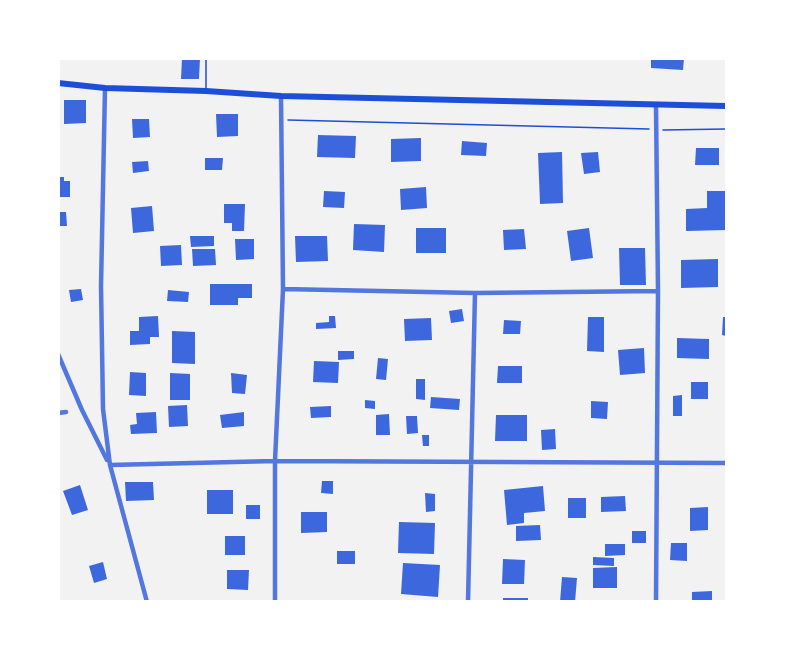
<!DOCTYPE html>
<style>
body{margin:0}
#map{position:relative;width:785px;height:660px;overflow:hidden;background:#f2f2f2;font-family:Helvetica,sans-serif}
canvas{display:block}
.frame{position:absolute;inset:0;border:60px solid #fff;pointer-events:none}
</style>
<div id="map">
<canvas width="785" height="660"></canvas>
<div class="frame"></div>
</div>
<script>
const ctx = document.querySelector('canvas').getContext('2d');
ctx.lineJoin = 'round';
function fill(path, color) { ctx.fillStyle = color; ctx.fill(path, 'evenodd'); }
const poly = rows => new Path2D(rows.map(r => 'M' + r).join(''));
function stroke(path, color, width, dash) { ctx.strokeStyle = color; ctx.lineWidth = width; ctx.lineCap = dash ? 'butt' : 'round'; ctx.setLineDash(dash || []); ctx.stroke(path); }
fill(poly([
 [182,58,200,58,199,79,181,79],
 [651,58,684,58,683,70,651,68],
 [64,100,86,100,86,123,64,124],
 [216,114,238,114,238,136,217,137],
 [132,119,149,119,150,137,133,138],
 [318,135,356,136,355,158,317,157],
 [421,138,421,161,391,162,391,139],
 [462,141,487,143,486,156,461,155],
 [696,148,719,148,719,165,695,165],
 [562,152,563,203,540,204,538,153],
 [598,152,600,172,584,174,581,153],
 [205,158,223,158,222,170,205,170],
 [148,161,149,171,133,173,132,162],
 [58,177,64,177,64,181,70,181,70,197,58,197],
 [426,187,427,208,401,210,400,189],
 [324,191,345,192,344,208,323,207],
 [707,191,726,191,726,230,686,231,686,209,707,208],
 [224,204,245,204,244,231,232,231,232,223,224,223],
 [152,206,154,231,133,233,131,208],
 [58,212,66,212,67,226,58,226],
 [354,224,385,225,384,252,353,250],
 [416,228,446,228,446,253,416,253],
 [589,228,593,258,571,261,567,231],
 [524,229,526,249,504,250,503,230],
 [190,236,214,236,214,246,191,247],
 [295,236,327,236,328,261,296,262],
 [235,239,254,239,254,259,236,260],
 [181,245,182,265,161,266,160,246],
 [619,248,645,248,646,285,620,285],
 [192,249,215,249,216,265,193,266],
 [718,259,718,287,681,288,681,260],
 [210,284,252,284,252,298,238,298,238,305,210,305],
 [81,289,83,300,71,302,69,290],
 [168,290,189,292,188,302,167,301],
 [462,309,464,321,451,323,449,311],
 [158,316,159,337,150,337,150,344,130,345,130,331,139,331,139,317],
 [329,316,335,316,336,328,316,329,316,323,329,322],
 [588,317,604,317,604,352,587,351],
 [723,317,726,317,726,336,722,335],
 [431,318,432,340,405,341,404,319],
 [504,320,521,321,520,334,503,334],
 [172,331,195,332,195,364,172,363],
 [677,338,709,339,709,359,677,358],
 [644,348,645,373,620,375,618,350],
 [338,351,354,351,354,359,338,360],
 [378,358,388,359,386,380,376,379],
 [314,361,339,362,338,383,313,382],
 [498,366,522,366,522,383,497,383],
 [130,372,146,373,146,396,129,395],
 [170,373,190,374,190,400,170,400],
 [231,373,247,375,245,394,232,393],
 [416,379,425,379,425,400,416,399],
 [691,382,708,382,708,399,691,399],
 [682,395,682,416,673,416,673,396],
 [431,397,460,399,459,410,430,408],
 [365,400,375,401,375,409,365,408],
 [591,401,608,402,607,419,591,418],
 [187,405,188,426,169,427,168,406],
 [331,406,331,417,311,418,310,407],
 [156,412,157,433,131,434,130,425,137,424,136,413],
 [244,412,244,426,222,428,220,415],
 [389,414,390,435,376,435,376,415],
 [496,415,527,415,527,441,495,441],
 [406,416,417,416,418,433,407,434],
 [555,429,556,449,542,450,541,430],
 [422,435,429,435,429,446,423,446],
 [322,481,333,481,333,494,321,493],
 [125,482,153,482,154,500,126,501],
 [80,485,88,510,72,515,63,491],
 [543,486,545,511,524,513,524,523,507,525,504,490],
 [207,490,233,490,233,514,207,514],
 [425,493,435,494,435,511,426,512],
 [625,496,626,511,601,512,601,497],
 [568,498,586,498,586,518,568,518],
 [246,505,260,505,260,519,246,519],
 [708,507,708,530,690,531,690,508],
 [301,512,327,512,327,532,301,533],
 [399,522,435,523,434,554,398,553],
 [540,525,541,540,516,541,516,526],
 [632,531,646,531,646,543,632,543],
 [225,536,245,536,245,555,225,555],
 [671,543,687,543,687,561,670,560],
 [605,544,625,544,625,555,605,556],
 [337,551,355,551,355,564,337,564],
 [593,557,614,558,614,566,593,565],
 [503,559,525,560,524,584,502,584],
 [103,562,107,579,94,583,89,566],
 [403,563,440,565,438,597,401,594],
 [617,567,617,588,593,588,593,568],
 [227,570,249,570,248,590,227,589],
 [562,577,577,578,575,602,560,602],
 [712,591,712,602,692,602,692,592],
 [503,598,528,598,528,602,503,602]
]), '#3d67dc');
stroke(poly([
 [288,120,649,129],
 [663,130,726,129]
]), '#1d4ed8', 1.5);
stroke(poly([
 [206,89,206,58]
]), '#5277de', 2);
stroke(poly([
 [105,88,101,286,103,409,110,465,147,602],
 [283,289,475,293,658,291],
 [58,354,82,410,107,460],
 [58,413,66,412],
 [110,465,275,461,726,463],
 [275,602,275,461,283,289,281,96],
 [468,602,475,293],
 [656,602,658,291,656,106]
]), '#5277de', 4.5);
stroke(poly([
 [58,83,105,88,206,91,281,96,726,106]
]), '#1d4ed8', 6);
</script>
